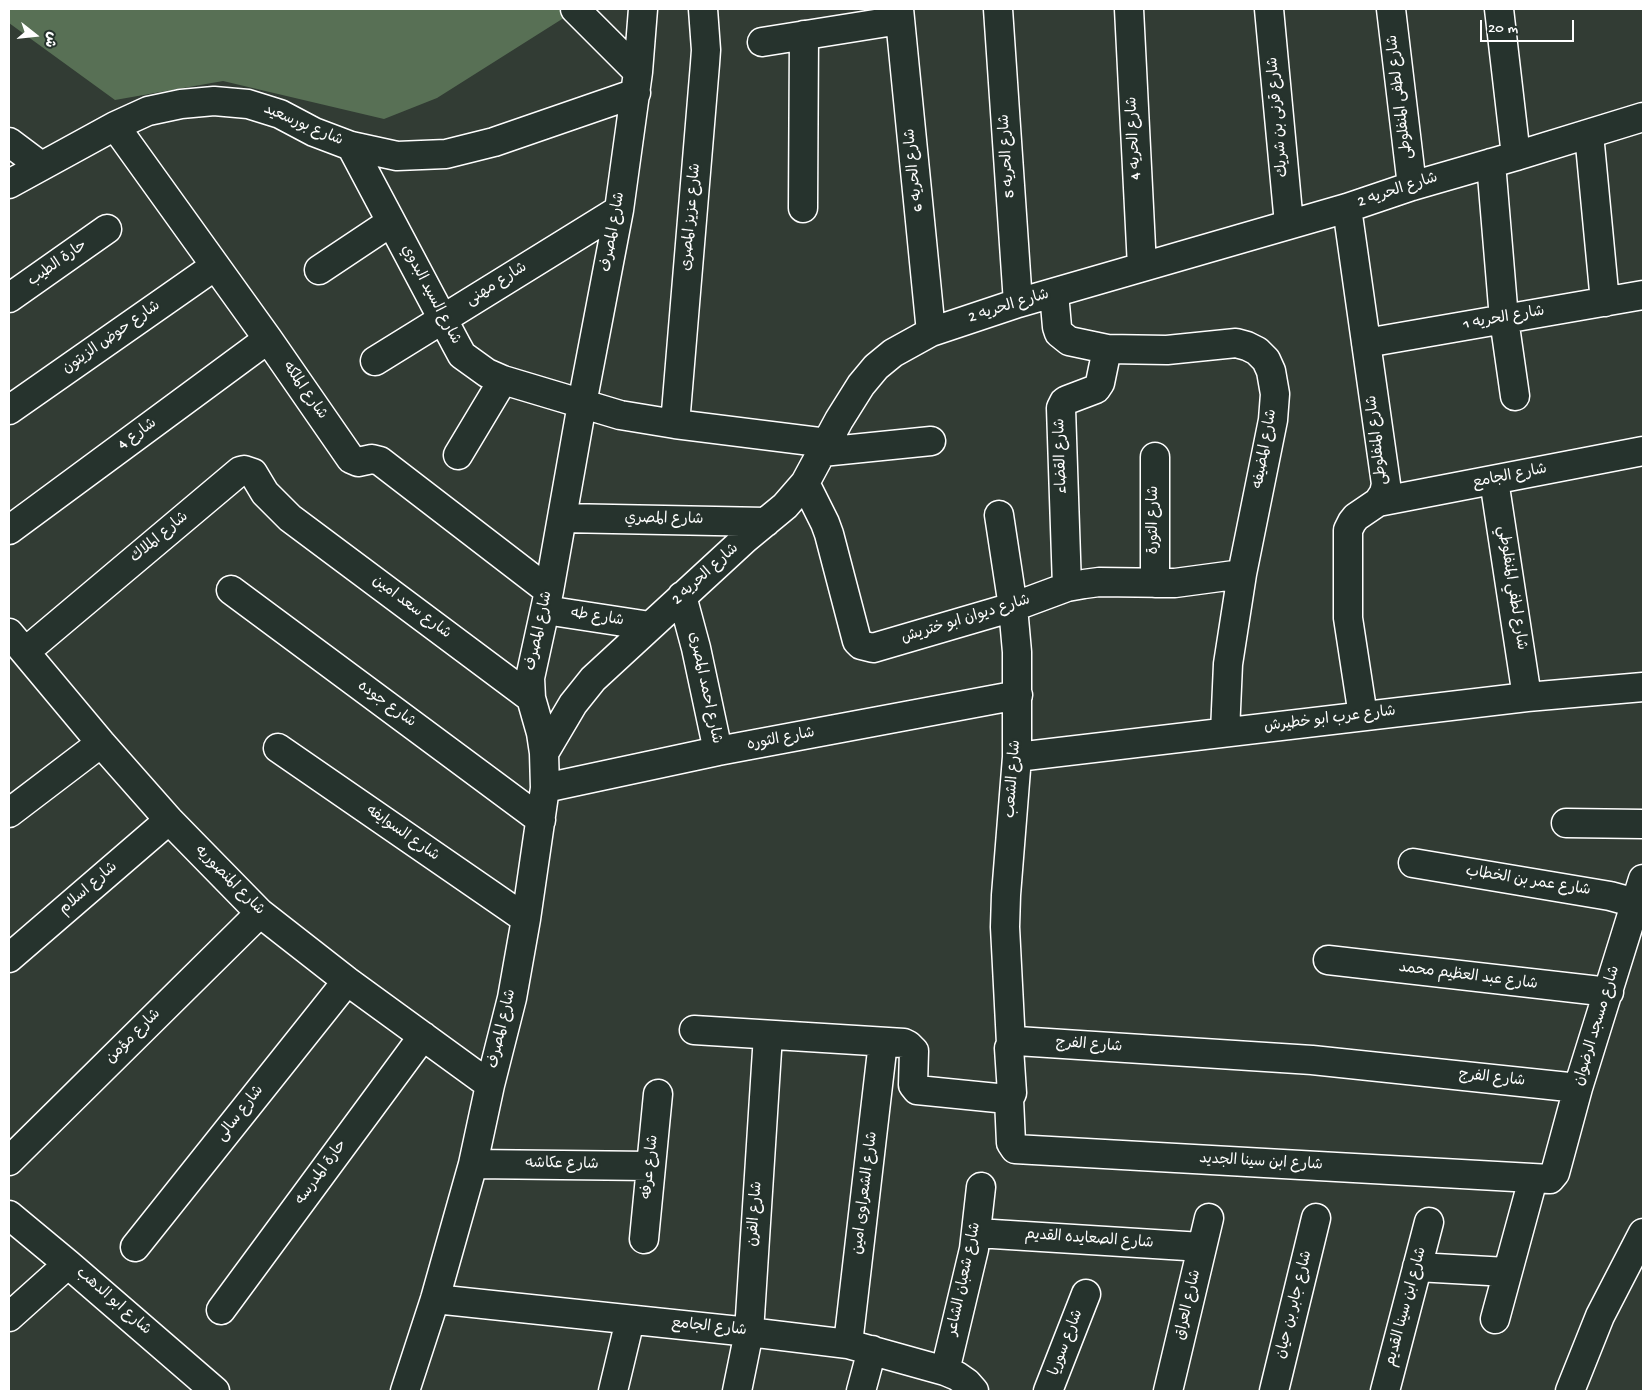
<!DOCTYPE html>
<meta charset="utf-8">
<style>
body{margin:0}
#map{position:relative;width:1652px;height:1400px;overflow:hidden;background:#323c34;font-family:"Gochi Hand","Playpen Sans Arabic",sans-serif}
canvas{display:block}
.frame{position:absolute;inset:0;border:10px solid #fff;pointer-events:none}
.north{position:absolute;left:10px;top:10px;width:50px;height:50px;-webkit-text-stroke:4px #26332d;paint-order:stroke;rotate:106deg;font-size:14px;font-weight:700;line-height:20px;text-align:center;color:#fff}
.north::after{content:'';display:block;margin:auto;width:18px;height:22px;background:#fff;clip-path:polygon(50% 0,100% 100%,50% 72%,0 100%)}
.scale{position:absolute;left:1480px;top:20px;width:94px;height:22px;box-sizing:border-box;border:2px solid #fff;border-top:0;padding-left:6px;font-size:15px;line-height:18px;white-space:nowrap;color:#fff;-webkit-text-stroke:4px #26332d;paint-order:stroke}
</style>
<div id="map">
<canvas width="1652" height="1400"></canvas>
<div class="frame"></div>
<div class="north">ش</div>
<div class="scale">20 m</div>
</div>
<script>
const ctx = document.querySelector('canvas').getContext('2d');
ctx.lineJoin = 'round';
function fill(path, color) { ctx.fillStyle = color; ctx.fill(path, 'evenodd'); }
const poly = rows => new Path2D(rows.map(r => 'M' + r).join(''));
function stroke(path, color, width, dash) { ctx.strokeStyle = color; ctx.lineWidth = width; ctx.lineCap = dash ? 'butt' : 'round'; ctx.setLineDash(dash || []); ctx.stroke(path); }
function write(font, color, halo, rows, align = 'center') {
  ctx.font = font + ' "Gochi Hand","Playpen Sans Arabic",sans-serif'; ctx.lineWidth = 5; ctx.setLineDash([]); ctx.textBaseline = 'middle'; ctx.strokeStyle = halo; ctx.fillStyle = color; for (const [text, x, y, turn = 0] of rows) {
    ctx.save(); ctx.translate(x, y); ctx.rotate((+turn || 0) * Math.PI / 180); ctx.textAlign = isNaN(turn) ? turn : align; if (halo) ctx.strokeText(text, 0, 0); ctx.fillText(text, 0, 0); ctx.restore();
  }
}
fill(poly([
 [9,9,565,9,570,14,437,98,384,119,223,81,115,100,9,23]
]), '#587055');
const minor = poly([
 [575,9,638,72],
 [899,9,931,332],
 [998,9,1018,303],
 [1129,9,1142,267],
 [1269,9,1289,224],
 [1391,9,1412,186],
 [1499,9,1516,156],
 [762,42,900,20],
 [115,126,268,339,351,459,358,462,372,459,380,461,549,591],
 [1589,134,1605,302],
 [9,142,41,166],
 [351,146,456,344,462,355,487,373,503,380,620,415,675,424,827,443],
 [1491,163,1504,319,1515,396],
 [9,184,115,126,148,111,181,104,214,101,248,104,280,114,314,132,351,146,397,156,446,154,494,142,636,93],
 [803,208,804,35],
 [1347,208,1386,484,1384,493,1378,502,1356,517,1352,522,1348,530,1348,618,1363,716],
 [319,270,391,222],
 [1054,293,1057,327,1059,333,1069,341,1107,349,1167,350,1236,343,1247,346,1257,351,1266,360,1271,371,1275,394,1273,420,1242,574,1228,664,1225,732],
 [9,298,107,229],
 [1366,343,1643,295],
 [375,361,619,210],
 [9,410,215,266],
 [675,424,705,64,706,50,703,9],
 [822,452,931,441],
 [458,455,503,380],
 [1494,480,1527,697],
 [805,483,825,523,829,534,857,641,861,645,873,648,1013,607,1067,587,1084,584,1099,582,1175,583,1242,574],
 [1378,502,1643,451],
 [999,515,1013,607,1017,652,1017,757,1006,895,1005,927,1011,1044],
 [562,518,766,522],
 [9,530,268,339],
 [1155,583,1155,457],
 [1067,587,1061,408,1064,402,1067,400,1096,389,1100,383,1107,349],
 [231,590,541,820],
 [682,596,696,648,718,751],
 [545,610,650,626],
 [9,633,101,743,169,820,260,913,347,981,490,1085],
 [25,652,240,471,244,470,253,473,265,493,290,518,531,698],
 [278,748,526,919],
 [544,753,573,704,593,679,745,539,785,506,805,483,839,420,861,385,876,367,893,353,931,332,1018,303,1347,208,1412,186,1516,156,1643,117],
 [1017,757,1527,697,1643,687],
 [545,788,718,751,1018,695],
 [9,813,101,743],
 [1566,823,1643,824],
 [1413,863,1610,896,1643,905],
 [9,958,169,820],
 [1328,960,1609,992],
 [694,1030,904,1043,908,1045,914,1051,913,1085,917,1090,1007,1099,1009,1099,1012,1093,1009,1048,1011,1044,1017,1041,1312,1060,1578,1088],
 [1009,1099,1011,1143,1015,1149,1550,1179,1555,1173,1578,1088,1643,879],
 [9,1161,260,913],
 [473,1164,651,1166],
 [9,1215,68,1264,215,1391],
 [977,1233,1202,1247],
 [644,1239,658,1094],
 [135,1247,347,981],
 [1417,1267,1507,1272],
 [435,1299,749,1332,848,1344,945,1371,957,1376,967,1383,974,1391],
 [221,1310,423,1036],
 [9,1317,68,1264],
 [1495,1319,1533,1179],
 [848,1344,883,1042],
 [945,1371,974,1249,981,1187],
 [405,1391,435,1299,473,1164,490,1085,512,998,526,919,545,788,544,753,541,733,531,698,530,678,549,591,582,404,619,210,638,72,643,9],
 [613,1391,630,1320],
 [737,1391,749,1332,768,1035],
 [861,1391,872,1350],
 [1048,1391,1086,1294],
 [1168,1391,1209,1218],
 [1274,1391,1316,1218],
 [1385,1391,1429,1222],
 [1570,1391,1600,1316,1643,1233]
]);
stroke(minor, '#fff', 31);
stroke(minor, '#26332d', 28);
write('15px', '#fff', '#26332d', [
 ["شارع لطفى المنفلوطى",1401,97,-97],
 ["شارع قرنى بن شريك",1279,117,-95],
 ["شارع بورسعيد",303,126,23],
 ["شارع الحريه 4",1135,138,-93],
 ["شارع الحريه 5",1008,156,-94],
 ["شارع الحريه 6",915,170,-96],
 ["شارع الحريه 2",1398,191,-18],
 ["شارع عزيز المصرى",692,217,-85],
 ["شارع المصرف",614,232,-80],
 ["حارة الطيب",58,264,-35],
 ["شارع مهنى",497,285,-32],
 ["شارع السيد البدوي",430,295,62],
 ["شارع الحريه 2",1009,307,-17],
 ["شارع الحريه 1",1504,319,-10],
 ["شارع حوض الزيتون",112,338,-35],
 ["شارع الملكه",304,391,55],
 ["شارع 4",138,435,-36],
 ["شارع المنفلوطى",1378,440,-97],
 ["شارع المضيفه",1266,449,-80],
 ["شارع القضاء",1062,456,-92],
 ["شارع الجامع",1510,477,-11],
 ["شارع المصري",664,520,1],
 ["شارع الثورة",1155,520,-90],
 ["شارع الملاك",160,538,-40],
 ["شارع الحريه 2",706,575,-42],
 ["شارع لطفي المنفلوطي",1511,588,81],
 ["شارع سعد امين",411,608,37],
 ["شارع طه",597,618,9],
 ["شارع ديوان ابو ختريش",966,620,-17],
 ["شارع المصرف",540,631,-78],
 ["شارع احمد المصرى",704,688,78],
 ["شارع جوده",386,705,36],
 ["شارع عرب ابو خطيرش",1330,720,-7],
 ["شارع الثوره",781,740,-11],
 ["شارع الشعب",1014,779,-86],
 ["شارع السوايفه",402,834,35],
 ["شارع المنصوريه",229,881,45],
 ["شارع عمر بن الخطاب",1528,882,9],
 ["شارع اسلام",89,889,-41],
 ["شارع عبد العظيم محمد",1468,977,7],
 ["شارع مسجد الرضوان",1598,1026,-73],
 ["شارع المصرف",503,1029,-77],
 ["شارع مؤمن",134,1037,-45],
 ["شارع الفرج",1089,1046,4],
 ["شارع الفرج",1492,1079,6],
 ["شارع سالى",241,1114,-52],
 ["شارع ابن سينا الجديد",1261,1163,3],
 ["شارع عكاشه",562,1165,1],
 ["شارع عرفه",651,1167,-84],
 ["حارة المدرسه",322,1173,-54],
 ["شارع الشعراوى امين",866,1193,-83],
 ["شارع الفرن",756,1214,-86],
 ["شارع الصعايده القديم",1089,1240,4],
 ["شارع شعبان الشاعر",965,1279,-78],
 ["شارع ابو الدهب",113,1302,41],
 ["شارع العراق",1189,1305,-77],
 ["شارع جابر بن حيان",1295,1305,-76],
 ["شارع ابن سينا القديم",1407,1307,-75],
 ["شارع الجامع",709,1328,6],
 ["شارع سوريا",1067,1343,-69]
]);
</script>
